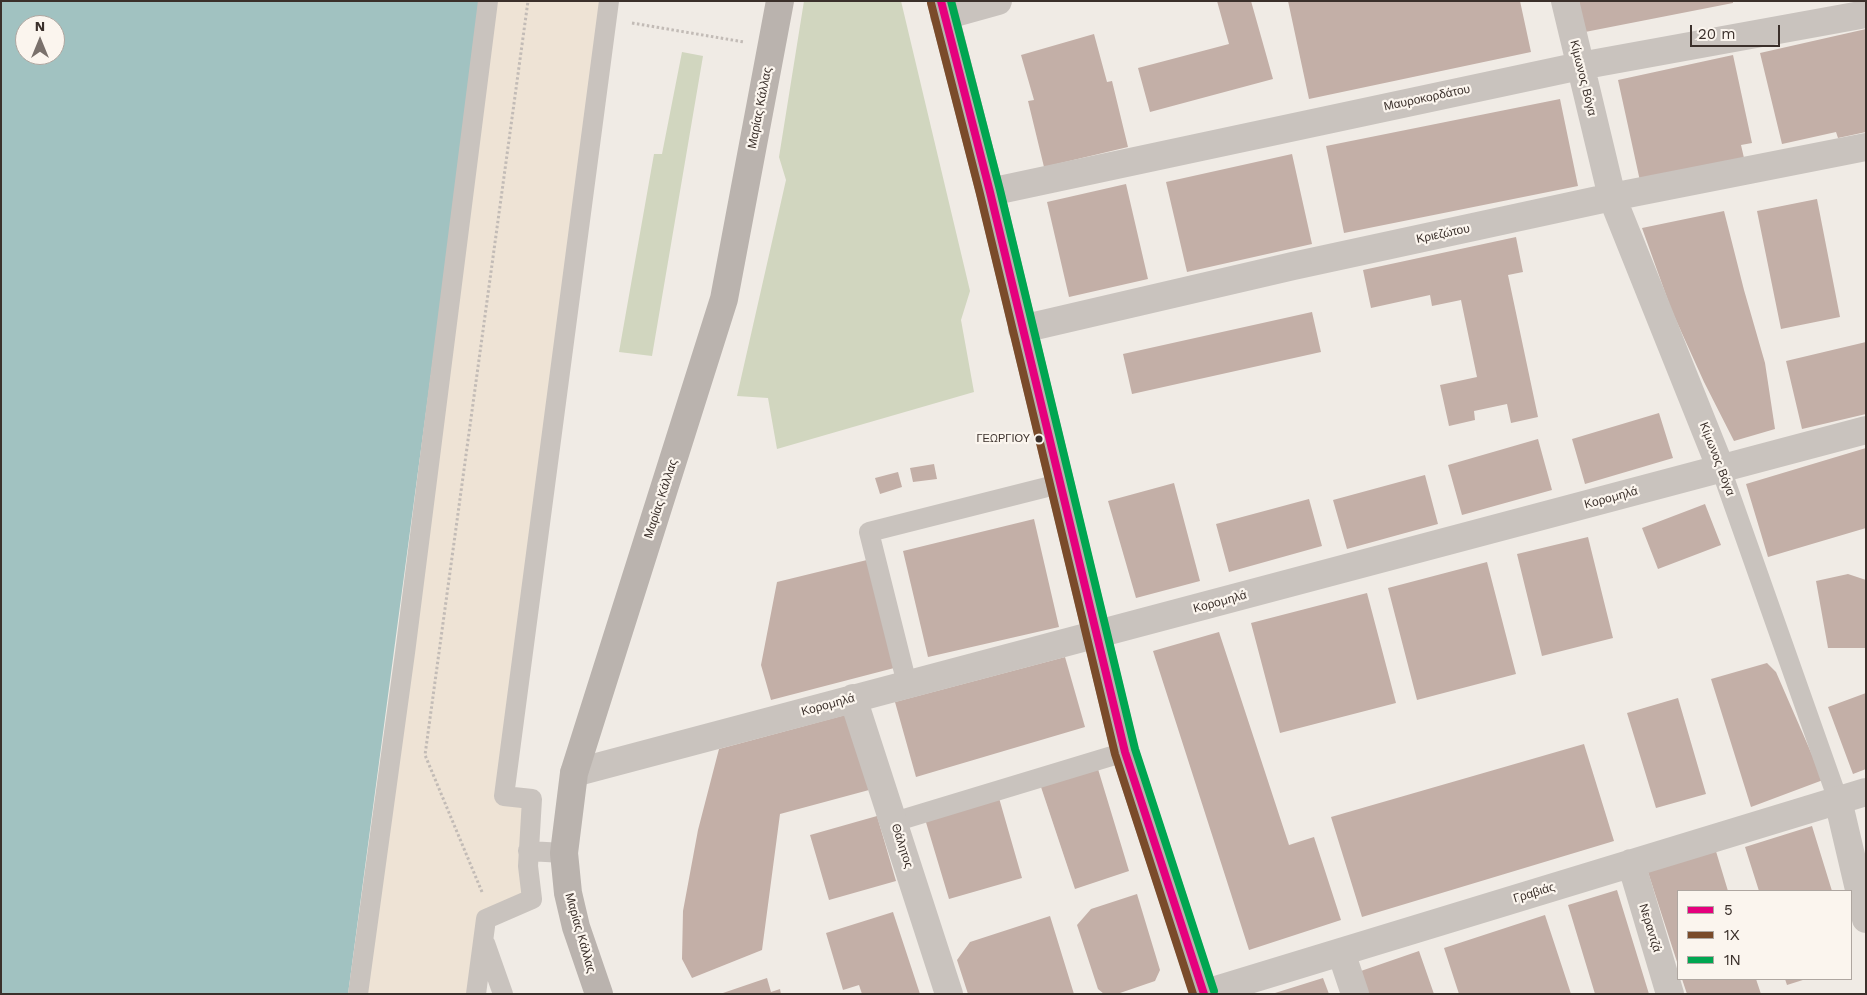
<!DOCTYPE html>
<meta charset="utf-8">
<style>
body{margin:0}
#map{position:relative;width:1867px;height:995px;overflow:hidden;background:#f0ebe5;font-family:"Work Sans",sans-serif}
canvas{display:block}
.frame{position:absolute;inset:0;border:2px solid #3b302b;pointer-events:none}
.legend{position:absolute;left:1677px;top:890px;width:175px;height:90px;box-sizing:border-box;background:#fbf5ee;border:1px solid #aea6a0;margin:0;padding:6px 9px;list-style:none;font-size:15px;color:#3b302b}
.legend li{display:flex;align-items:center;gap:10px;height:25px}
.legend b{width:25px;border:1px solid #aea6a0}
.north{position:absolute;left:15px;top:15px;width:50px;height:50px;box-sizing:border-box;background:#fbf5ee;border:1px solid #aea6a0;border-radius:50%;rotate:0deg;font-size:14px;font-weight:700;line-height:20px;text-align:center;color:#3b302b}
.north::after{content:'';display:block;margin:auto;width:18px;height:22px;background:#7a716c;clip-path:polygon(50% 0,100% 100%,50% 72%,0 100%)}
.scale{position:absolute;left:1690px;top:25px;width:90px;height:22px;box-sizing:border-box;border:2px solid #3b302b;border-top:0;padding-left:6px;font-size:15px;line-height:18px;white-space:nowrap;color:#3b302b;-webkit-text-stroke:4px #fbf5ee;paint-order:stroke}
</style>
<div id="map">
<canvas width="1867" height="995"></canvas>
<div class="frame"></div>
<ul class="legend">
<li><b style="height:6px;background:#e5007d"></b>5</li>
<li><b style="height:6px;background:#7a4b2a"></b>1Χ</li>
<li><b style="height:6px;background:#00a651"></b>1Ν</li>
</ul>
<div class="north">N</div>
<div class="scale">20 m</div>
</div>
<script>
const ctx = document.querySelector('canvas').getContext('2d');
ctx.lineJoin = 'round';
function fill(path, color) { ctx.fillStyle = color; ctx.fill(path, 'evenodd'); }
const poly = rows => new Path2D(rows.map(r => 'M' + r).join(''));
function stroke(path, color, width, dash) { ctx.strokeStyle = color; ctx.lineWidth = width; ctx.lineCap = dash ? 'butt' : 'round'; ctx.setLineDash(dash || []); ctx.stroke(path); }
function write(font, color, halo, rows, align = 'center') {
  ctx.font = font + ' "Work Sans",sans-serif'; ctx.lineWidth = 4.5; ctx.setLineDash([]); ctx.textBaseline = 'middle'; ctx.strokeStyle = halo; ctx.fillStyle = color; for (const [text, x, y, turn = 0] of rows) {
    ctx.save(); ctx.translate(x, y); ctx.rotate((+turn || 0) * Math.PI / 180); ctx.textAlign = isNaN(turn) ? turn : align; if (halo) ctx.strokeText(text, 0, 0); ctx.fillText(text, 0, 0); ctx.restore();
  }
}
fill(poly([
 [804,1,901,1,970,291,961,320,974,392,777,449,768,398,737,396,786,180,779,157],
 [682,52,703,56,652,356,619,352,654,154,662,154]
]), '#d1d6bf');
fill(poly([
 [488,1,609,1,504,796,532,799,532,899,486,919,476,994,358,994]
]), '#eee3d5');
fill(poly([
 [1,1,481,1,348,994,1,994],
 [25,25,55,25,55,55,25,55]
]), '#a1c2c1');
fill(poly([
 [1217,1,1251,1,1273,79,1150,112,1138,68,1229,44],
 [1288,1,1520,1,1531,52,1309,99],
 [1579,1,1733,1,1733,3,1585,32],
 [1866,29,1866,132,1838,138,1836,132,1782,144,1760,53],
 [1094,34,1107,82,1112,81,1128,147,1044,167,1028,101,1034,100,1021,55],
 [1733,55,1752,143,1741,145,1744,158,1640,181,1618,80],
 [1560,99,1578,186,1344,233,1326,146],
 [1292,154,1312,244,1187,272,1166,182],
 [1126,184,1148,279,1069,297,1047,202],
 [1817,199,1840,317,1781,329,1757,211],
 [1724,211,1744,290,1765,363,1775,429,1734,441,1704,382,1671,309,1642,228],
 [1516,237,1523,272,1508,275,1538,417,1511,423,1507,404,1474,411,1475,420,1449,426,1440,385,1477,377,1461,300,1432,306,1430,295,1371,308,1363,270],
 [1312,312,1321,352,1132,394,1123,354],
 [1866,342,1866,414,1802,429,1786,361],
 [1659,413,1673,458,1585,484,1572,439],
 [1538,439,1552,490,1462,515,1448,465],
 [1866,448,1866,528,1768,557,1746,484],
 [934,464,937,479,913,482,910,468],
 [898,472,902,487,880,494,875,478],
 [1425,475,1438,524,1347,549,1333,500],
 [1174,483,1200,581,1136,598,1108,501],
 [1309,499,1322,546,1229,572,1216,524],
 [1705,504,1721,545,1658,569,1642,528],
 [1034,519,1059,627,928,657,903,551],
 [1588,537,1613,638,1542,656,1517,554],
 [871,559,898,667,771,700,761,665,777,582],
 [1487,562,1516,674,1417,700,1388,588],
 [1848,574,1866,580,1866,648,1828,648,1816,581],
 [1367,593,1396,703,1280,733,1251,623],
 [1219,632,1289,845,1314,837,1341,920,1249,950,1153,651],
 [1065,657,1085,727,916,777,895,702],
 [1767,663,1776,672,1823,780,1751,807,1711,679],
 [1866,693,1866,769,1853,774,1828,707],
 [1678,698,1706,794,1656,808,1627,713],
 [849,714,869,790,780,814,762,950,692,978,682,959,683,911,698,830,719,749],
 [1584,744,1614,841,1362,917,1331,817],
 [1098,769,1129,871,1075,889,1041,787],
 [999,798,1022,878,949,899,925,819],
 [877,816,896,881,829,900,810,835],
 [1812,826,1832,891,1759,891,1745,847],
 [1715,848,1728,891,1678,891,1678,965,1647,869],
 [1617,890,1649,994,1595,994,1568,905],
 [1137,894,1160,970,1155,981,1117,994,1104,994,1098,989,1077,925,1091,909],
 [893,912,920,994,862,994,859,985,843,990,826,933],
 [1545,915,1571,994,1459,994,1444,948],
 [1050,916,1074,994,968,994,957,960,970,942],
 [1419,951,1434,994,1365,994,1358,972],
 [767,978,771,992,780,989,781,994,720,994],
 [1323,978,1329,994,1275,994,1275,993],
 [1682,979,1756,979,1761,994,1687,994],
 [1785,979,1806,979,1787,985]
]), '#c3afa7');
stroke(poly([
 [632,23,744,42],
 [482,892,425,755,528,1]
]), '#c2bbb6', 3, [2.5, 2.5]);
stroke(poly([
 [1721,469,1838,800],
 [907,684,869,532,1059,484],
 [894,822,1125,752],
 [528,851,564,853],
 [485,943,503,994],
 [358,994,405,653,488,1],
 [476,994,486,919,532,899,528,866,532,799,504,796,609,1]
]), '#c9c3be', 20);
stroke(poly([
 [1565,1,1612,197,1721,469],
 [944,16,998,1],
 [990,192,1580,66,1866,14],
 [1022,329,1293,266,1612,197,1866,147],
 [853,698,949,994],
 [574,773,1866,430],
 [1838,800,1866,919],
 [1631,863,1670,994],
 [1341,952,1355,994],
 [1203,994,1866,792]
]), '#c9c3be', 28);
stroke(poly([
 [599,994,576,927,568,893,564,853,574,773,724,299,780,1]
]), '#bab3ae', 28);
stroke(poly([
 [941,1,990,192,1125,752,1204,994]
]), '#b8b1ad', 28);
stroke(poly([
 [941,1,990,192,1125,752,1204,994]
]), '#e5007d', 8);
stroke(poly([
 [931,3,980,194,1115,754,1193,994]
]), '#7a4b2a', 8);
stroke(poly([
 [951,1,1000,190,1135,749,1214,991]
]), '#00a651', 8);
for (const [x, y, r, color] of [
 [1039,439,4.5,"#3b302b"]
]) { const dot = new Path2D(); dot.arc(x, y, r, 0, 2 * Math.PI); ctx.fillStyle = color; ctx.fill(dot); stroke(dot, '#fbf5ee', 2); }
write('11px', '#3b302b', '#fbf5ee', [
 ["ΓΕΩΡΓΙΟΥ",1030,439]
], 'right');
write('12px', '#3b302b', '#fbf5ee', [
 ["Κίμωνος Βόγα",1583,78,76],
 ["Μαυροκορδάτου",1427,98,-12],
 ["Μαρίας Κάλλας",760,108,-79],
 ["Κριεζώτου",1443,234,-12],
 ["Κίμωνος Βόγα",1717,459,69],
 ["Κορομηλά",1611,498,-15],
 ["Μαρίας Κάλλας",661,499,-72],
 ["Κορομηλά",1220,602,-15],
 ["Κορομηλά",828,705,-15],
 ["Θάλητος",902,846,72],
 ["Γραβιάς",1534,893,-17],
 ["Νεραντζά",1650,928,73],
 ["Μαρίας Κάλλας",580,933,74]
]);
</script>
